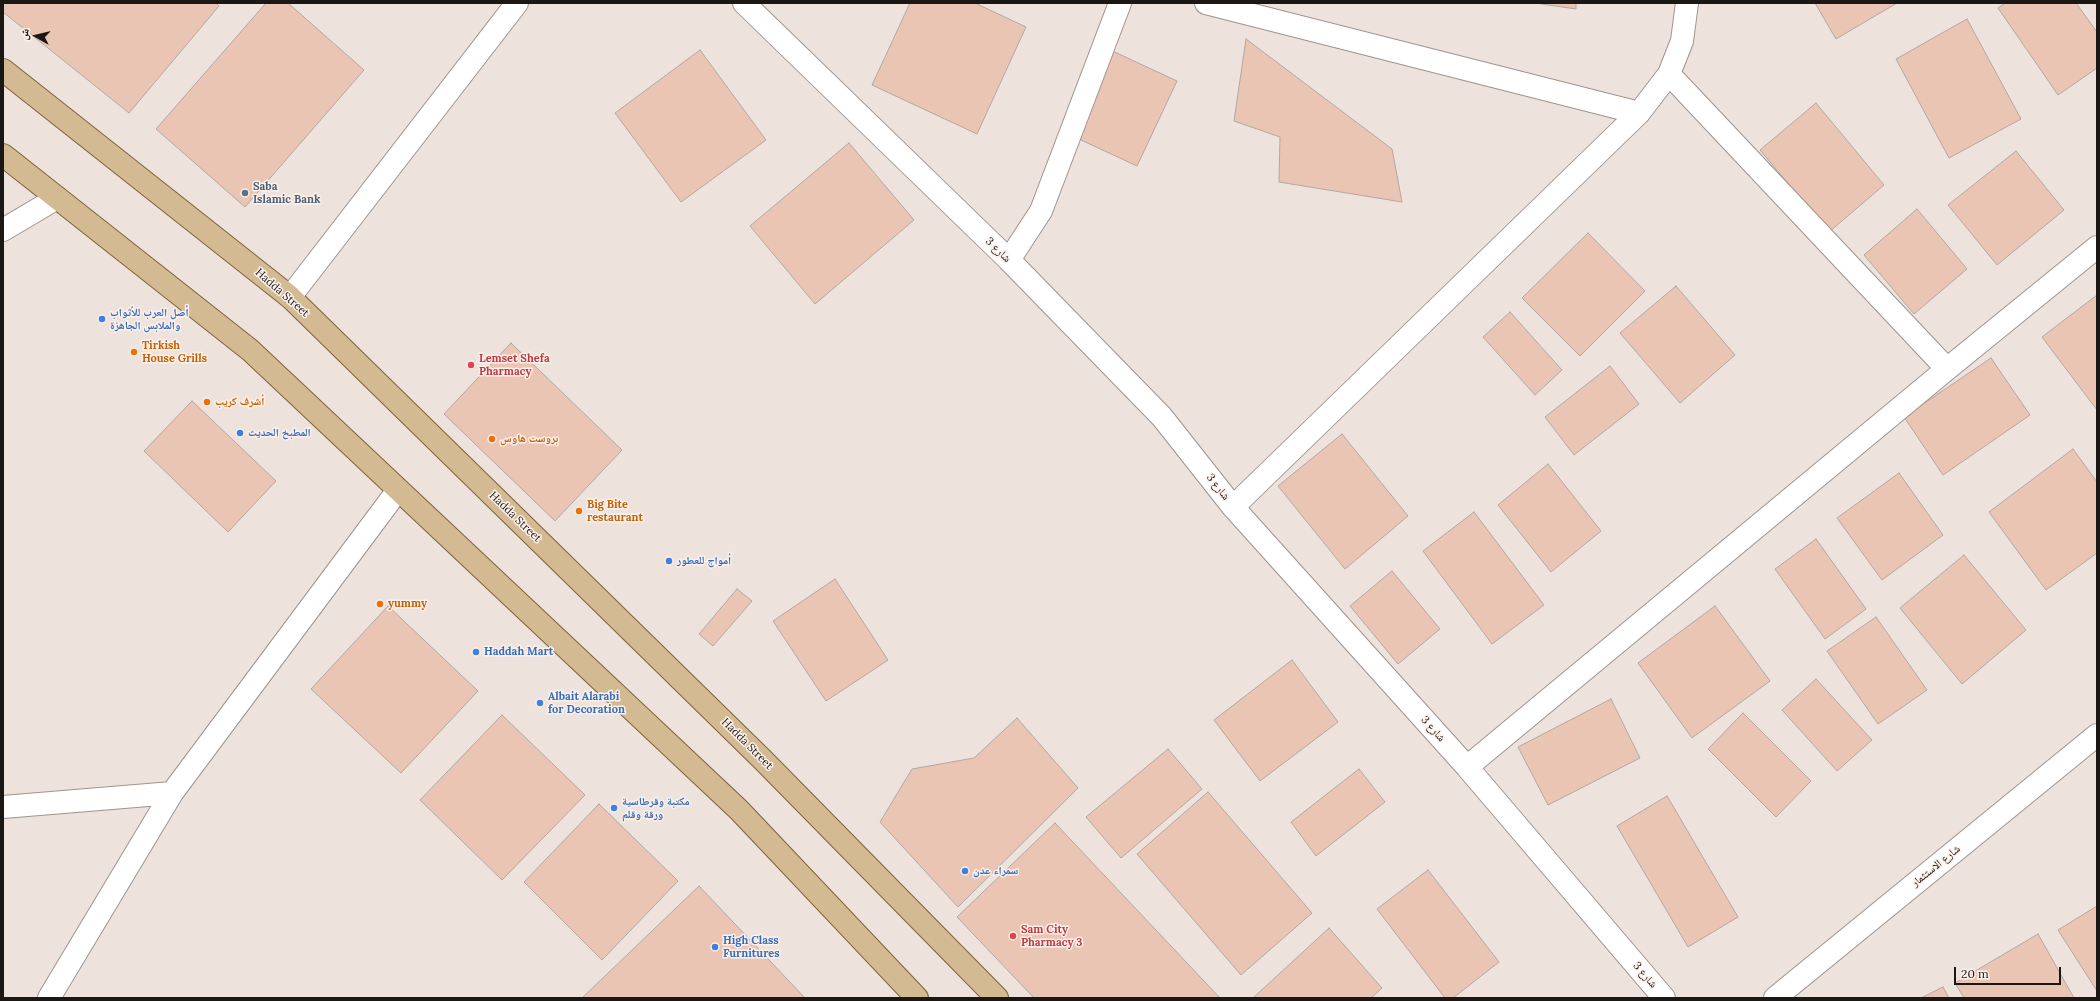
<!DOCTYPE html>
<meta charset="utf-8">
<style>
body{margin:0}
#map{position:relative;width:2100px;height:1001px;overflow:hidden;background:#eee2dd;font-family:Lora,"Noto Naskh Arabic",serif}
canvas{display:block}
.frame{position:absolute;inset:0;border:4px solid #1b1715;pointer-events:none}
.north{position:absolute;left:16px;top:16px;width:40px;height:40px;-webkit-text-stroke:3px #fbf0ea;paint-order:stroke;rotate:278deg;font-size:11px;font-weight:700;line-height:16px;text-align:center;color:#1b1715}
.north::after{content:'';display:block;margin:auto;width:14px;height:18px;background:#1b1715;clip-path:polygon(50% 0,100% 100%,50% 72%,0 100%)}
.scale{position:absolute;left:1954px;top:967px;width:107px;height:18px;box-sizing:border-box;border:2px solid #1b1715;border-top:0;padding-left:5px;font-size:12px;line-height:14px;white-space:nowrap;color:#1b1715;-webkit-text-stroke:3px #fbf0ea;paint-order:stroke}
</style>
<div id="map">
<canvas width="2100" height="1001"></canvas>
<div class="frame"></div>
<div class="north">ش</div>
<div class="scale">20 m</div>
</div>
<script>
const ctx = document.querySelector('canvas').getContext('2d');
ctx.lineJoin = 'round';
function fill(path, color) { ctx.fillStyle = color; ctx.fill(path, 'evenodd'); }
const poly = rows => new Path2D(rows.map(r => 'M' + r).join(''));
function stroke(path, color, width, dash) { ctx.strokeStyle = color; ctx.lineWidth = width; ctx.lineCap = dash ? 'butt' : 'round'; ctx.setLineDash(dash || []); ctx.stroke(path); }
function write(font, color, halo, rows, align = 'center') {
  ctx.font = font + ' Lora,"Noto Naskh Arabic",serif'; ctx.lineWidth = 3; ctx.setLineDash([]); ctx.textBaseline = 'middle'; ctx.strokeStyle = halo; ctx.fillStyle = color; for (const [text, x, y, turn = 0] of rows) {
    ctx.save(); ctx.translate(x, y); ctx.rotate((+turn || 0) * Math.PI / 180); ctx.textAlign = isNaN(turn) ? turn : align; if (halo) ctx.strokeText(text, 0, 0); ctx.fillText(text, 0, 0); ctx.restore();
  }
}
const building = poly([
 [3,3,216,3,219,6,129,113,3,12,3,3],
 [266,3,288,3,364,70,245,207,156,129,266,3],
 [910,3,975,3,1026,27,977,134,872,85,910,3],
 [1535,3,1576,3,1576,9,1535,3],
 [1815,3,1897,3,1836,39,1815,3],
 [2005,3,2076,3,2097,32,2097,68,2058,95,1998,8,2005,3],
 [1967,19,2021,119,1949,158,1896,59,1967,19],
 [1246,39,1392,149,1402,202,1279,182,1280,137,1234,121,1246,39],
 [1106,48,1177,81,1137,166,1066,133,1106,48],
 [700,50,766,140,681,202,615,113,700,50],
 [1816,103,1884,185,1829,232,1760,150,1816,103],
 [849,143,914,220,815,304,750,226,849,143],
 [2016,151,2064,210,1997,265,1948,205,2016,151],
 [1917,209,1967,269,1914,314,1864,255,1917,209],
 [1588,233,1645,291,1580,356,1522,298,1588,233],
 [1676,286,1735,355,1680,403,1620,333,1676,286],
 [2097,295,2097,410,2042,337,2097,295],
 [1510,312,1562,370,1535,395,1483,337,1510,312],
 [511,343,622,450,555,521,444,414,511,343],
 [1991,358,2030,415,1943,475,1904,417,1991,358],
 [1610,366,1639,404,1574,455,1545,417,1610,366],
 [192,401,276,481,228,532,144,451,192,401],
 [1342,434,1408,516,1345,569,1278,486,1342,434],
 [2073,449,2097,482,2097,553,2046,590,1989,512,2073,449],
 [1548,464,1601,531,1551,572,1498,505,1548,464],
 [1899,473,1943,535,1882,580,1837,518,1899,473],
 [1474,512,1544,605,1492,644,1423,551,1474,512],
 [1816,539,1866,609,1825,639,1775,569,1816,539],
 [1964,555,2026,630,1962,684,1900,608,1964,555],
 [1392,571,1440,629,1398,664,1350,606,1392,571],
 [835,579,888,660,826,701,773,621,835,579],
 [737,589,752,601,713,646,699,634,737,589],
 [388,606,478,691,401,773,311,689,388,606],
 [1715,606,1770,681,1692,738,1638,663,1715,606],
 [1876,617,1927,690,1878,724,1827,651,1876,617],
 [1292,660,1338,722,1260,781,1214,720,1292,660],
 [1816,679,1872,740,1837,771,1782,710,1816,679],
 [1611,699,1640,758,1548,805,1518,747,1611,699],
 [1743,713,1811,781,1776,817,1708,749,1743,713],
 [502,715,585,795,502,880,420,800,502,715],
 [1017,718,1078,788,958,907,880,822,912,769,974,758,1017,718],
 [1168,749,1202,789,1121,858,1086,817,1168,749],
 [1359,769,1385,802,1316,856,1291,822,1359,769],
 [1208,792,1312,913,1241,975,1137,854,1208,792],
 [1667,796,1738,917,1688,947,1617,826,1667,796],
 [599,804,678,881,602,960,524,882,599,804],
 [1055,823,1220,998,1034,998,957,917,1055,823],
 [1428,870,1499,962,1453,998,1445,998,1377,909,1428,870],
 [699,886,805,998,582,998,699,886],
 [2097,906,2097,991,2058,930,2097,906],
 [1329,928,1382,988,1371,998,1253,998,1329,928],
 [2038,934,2074,998,1964,998,1955,983,2038,934],
 [1943,987,1949,998,1921,998,1943,987]
]);
fill(building, '#ebc5b3');
stroke(building, '#b1a7a1', 1);
const minor = poly([
 [744,3,1009,260,1162,417,1233,507,1467,767,1664,998],
 [1206,3,1639,113],
 [1669,74,1947,369],
 [3,230,57,198],
 [1009,260,1041,211,1120,3],
 [290,297,517,3],
 [1233,507,1639,113,1669,74,1682,41,1687,3],
 [1467,767,1947,369,2097,247],
 [3,807,172,793],
 [49,998,172,793,398,490]
]);
const tertiary = poly([
 [1775,998,2097,735]
]);
const primary = poly([
 [3,70,290,297,763,760,997,998],
 [3,155,250,350,739,810,917,998]
]);
stroke(minor, '#9e948f', 24);
stroke(tertiary, '#9e948f', 24);
stroke(primary, '#7f6337', 24);
stroke(minor, '#fff', 22);
stroke(tertiary, '#fff', 22);
stroke(primary, '#d3ba92', 22);
for (const [x, y, r, color] of [
 [245,193,4,"#5c6f8a"],
 [102,319,4,"#3f7fe0"],
 [134,352,4,"#e8710a"],
 [471,365,4,"#e0444e"],
 [207,402,4,"#e8710a"],
 [240,433,4,"#3f7fe0"],
 [492,439,4,"#e8710a"],
 [579,511,4,"#e8710a"],
 [669,561,4,"#3f7fe0"],
 [380,604,4,"#e8710a"],
 [476,652,4,"#3f7fe0"],
 [540,703,4,"#3f7fe0"],
 [614,808,4,"#3f7fe0"],
 [965,871,4,"#3f7fe0"],
 [1013,936,4,"#e0444e"],
 [715,947,4,"#3f7fe0"]
]) { const dot = new Path2D(); dot.arc(x, y, r, 0, 2 * Math.PI); ctx.fillStyle = color; ctx.fill(dot); stroke(dot, '#fbf0ea', 1.5); }
write('bold 11px', '#4e5e75', '#fbf0ea', [
 ["Saba",253,187],
 ["Islamic Bank",253,200]
], 'left');
write('11px', '#1b1715', '#fbf0ea', [
 ["شارع 3",998,250,44],
 ["Hadda Street",282,293,41],
 ["شارع 3",1218,487,52],
 ["Hadda Street",515,517,44],
 ["شارع 3",1433,729,48],
 ["Hadda Street",747,744,45],
 ["شارع الاستثمار",1936,866,-39],
 ["شارع 3",1645,975,49]
]);
write('bold 11px', '#366cbe', '#fbf0ea', [
 ["أصل العرب للأثواب",110,313],
 ["والملابس الجاهزة",110,326],
 ["المطبخ الحديث",248,433],
 ["أمواج للعطور",677,561],
 ["Haddah Mart",484,652],
 ["Albait Alarabi",548,697],
 ["for Decoration",548,710],
 ["مكتبة وقرطاسية",622,802],
 ["ورقة وقلم",622,815],
 ["سمراء عدن",973,871],
 ["High Class",723,941],
 ["Furnitures",723,954]
], 'left');
write('bold 11px', '#c56008', '#fbf0ea', [
 ["Tirkish",142,346],
 ["House Grills",142,359],
 ["أشرف كريب",215,402],
 ["بروست هاوس",500,439],
 ["Big Bite",587,505],
 ["restaurant",587,518],
 ["yummy",388,604]
], 'left');
write('bold 11px', '#be3a42', '#fbf0ea', [
 ["Lemset Shefa",479,359],
 ["Pharmacy",479,372],
 ["Sam City",1021,930],
 ["Pharmacy 3",1021,943]
], 'left');
</script>
